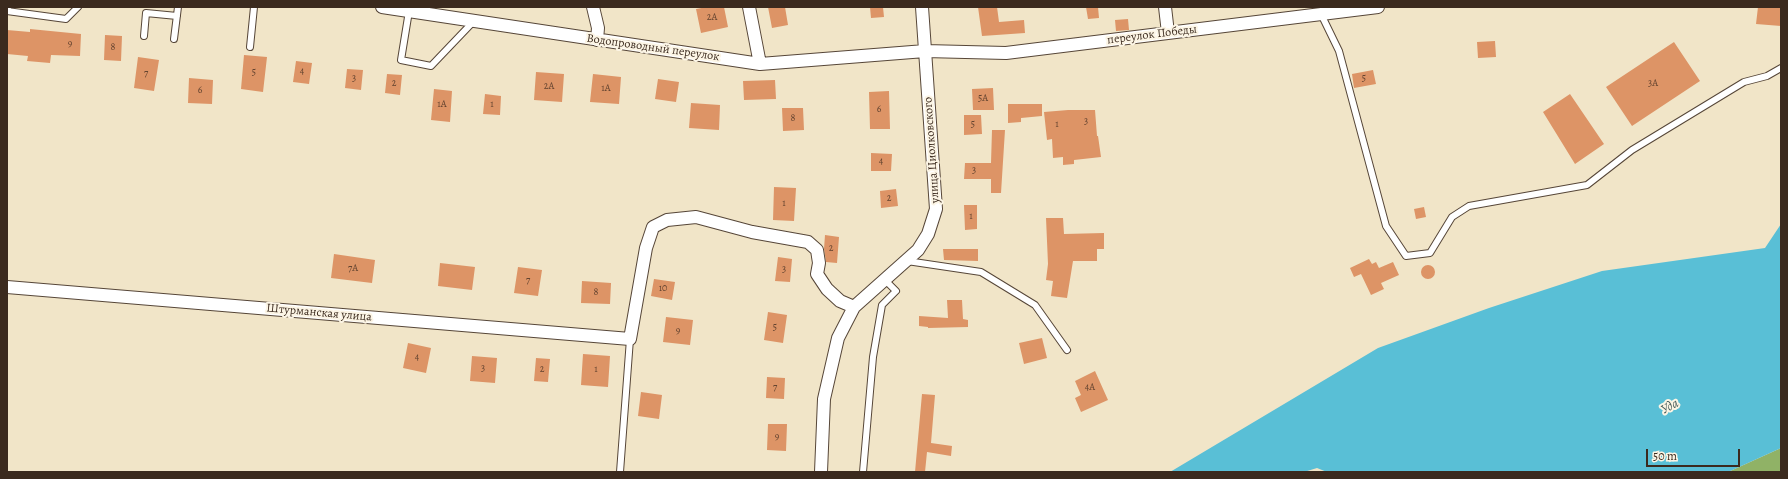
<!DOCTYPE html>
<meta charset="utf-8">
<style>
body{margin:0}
#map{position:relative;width:1788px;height:479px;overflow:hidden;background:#f1e5c8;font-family:Alegreya,serif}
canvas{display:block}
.frame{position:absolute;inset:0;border:8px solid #3b2a1e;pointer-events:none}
.scale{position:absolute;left:1646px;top:449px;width:94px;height:18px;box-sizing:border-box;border:2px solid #3b2a1e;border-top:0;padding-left:5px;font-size:12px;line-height:14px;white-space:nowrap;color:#3b2a1e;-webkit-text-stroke:3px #fcf5e5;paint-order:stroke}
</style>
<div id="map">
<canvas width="1788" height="479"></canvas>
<div class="frame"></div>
<div class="scale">50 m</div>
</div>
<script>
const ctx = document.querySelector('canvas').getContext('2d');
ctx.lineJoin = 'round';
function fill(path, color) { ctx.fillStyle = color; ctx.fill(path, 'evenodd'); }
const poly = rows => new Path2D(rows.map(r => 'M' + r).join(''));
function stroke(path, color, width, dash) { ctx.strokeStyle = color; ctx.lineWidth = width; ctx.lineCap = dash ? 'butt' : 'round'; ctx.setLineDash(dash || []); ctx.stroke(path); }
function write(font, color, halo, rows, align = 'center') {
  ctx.font = font + ' Alegreya,serif'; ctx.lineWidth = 4; ctx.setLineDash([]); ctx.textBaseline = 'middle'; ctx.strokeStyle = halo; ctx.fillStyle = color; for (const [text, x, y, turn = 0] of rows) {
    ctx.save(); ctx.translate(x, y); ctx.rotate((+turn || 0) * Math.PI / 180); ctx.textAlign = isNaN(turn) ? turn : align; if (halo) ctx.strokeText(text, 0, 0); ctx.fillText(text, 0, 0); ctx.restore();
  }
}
fill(poly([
 [1781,448,1781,472,1728,472]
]), '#90b266');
fill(poly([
 [1781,224,1781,448,1728,472,1327,472,1317,468,1304,472,1170,472,1378,348,1489,308,1602,271,1765,248]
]), '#59bfd6');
fill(poly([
 [707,7,724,7,728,27,701,33,696,9],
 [768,7,785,7,788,25,772,28],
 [870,7,883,7,884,17,871,18],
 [978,7,997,7,999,22,1024,20,1025,33,982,36],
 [1086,7,1098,7,1099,18,1088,19],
 [1758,7,1781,7,1781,26,1756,24],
 [1128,19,1129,30,1116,31,1115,20],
 [30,29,81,34,80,56,51,55,50,63,27,61,28,56,7,54,7,30,30,32],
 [105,35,122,36,121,61,104,60],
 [1495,41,1496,57,1478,58,1477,42],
 [1674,42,1700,81,1632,126,1606,87],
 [244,55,267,57,263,92,241,89],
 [138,57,159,60,154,91,134,88],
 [296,61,312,63,309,84,293,82],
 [347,69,363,70,361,90,345,88],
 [1373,70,1376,84,1354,88,1352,74],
 [536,72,564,74,562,102,534,100],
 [387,74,402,75,400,95,385,93],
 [593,74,621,77,619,104,590,102],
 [189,78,213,80,212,104,188,103],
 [658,79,679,82,676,102,655,99],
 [775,80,776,99,744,100,743,81],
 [993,88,994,110,973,110,972,89],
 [434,89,452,91,450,122,431,120],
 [889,91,890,129,870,129,869,92],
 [485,94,501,96,500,115,483,114],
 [1570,94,1604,144,1575,164,1543,112],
 [691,103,720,105,719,130,689,128],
 [1008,104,1042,104,1042,116,1021,118,1021,122,1008,123],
 [782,108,803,108,804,130,783,131],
 [1068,110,1095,110,1097,136,1098,136,1101,157,1074,160,1074,164,1063,165,1063,157,1053,158,1052,139,1047,140,1044,112],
 [964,115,981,115,982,134,964,135],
 [992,130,1005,130,1001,193,991,193,991,179,964,179,965,163,991,163],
 [871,153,892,154,891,171,871,171],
 [774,187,796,188,794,221,773,220],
 [896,189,898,206,881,208,880,191],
 [964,205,977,205,977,229,965,230],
 [1424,207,1426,217,1416,219,1414,209],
 [1046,218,1063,218,1064,234,1104,233,1104,249,1097,249,1097,261,1073,261,1067,298,1051,296,1053,281,1046,280,1048,264],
 [825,235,839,237,837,263,826,262,824,249],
 [943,249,978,249,978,261,944,260],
 [334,254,375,260,372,283,331,278],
 [778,257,792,259,790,282,775,281],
 [1369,259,1372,264,1376,262,1379,268,1393,262,1399,275,1381,283,1384,289,1371,295,1361,274,1354,277,1350,268],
 [440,263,475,267,472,290,438,286],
 '1421 272a7 7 0 1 1 14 0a7 7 0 1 1-14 0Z',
 [518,267,542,270,538,296,514,293],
 [654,279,675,282,672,300,651,296],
 [582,281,611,283,610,304,581,303],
 [947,300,962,300,963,319,968,320,968,327,928,328,928,327,919,326,919,316,948,318],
 [768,312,787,315,783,343,764,340],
 [666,317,693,320,690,345,663,342],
 [1042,338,1047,358,1024,364,1019,343],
 [408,343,431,348,426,373,403,368],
 [583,354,610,356,608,387,581,385],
 [472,356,497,358,495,383,470,381],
 [536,358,550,359,548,382,534,381],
 [1095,371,1108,400,1081,412,1075,398,1081,395,1075,381],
 [767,377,785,378,784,399,766,398],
 [641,392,662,395,659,419,638,416],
 [922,394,935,395,931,443,952,446,951,456,927,452,925,472,915,472],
 [768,424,787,424,786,451,767,450]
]), '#dd9466');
const lane = poly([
 [8,7,7,11,66,19,78,7],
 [409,11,401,60,431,66,473,22],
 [1321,14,1339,51,1386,226,1406,256,1430,253,1452,217,1469,206,1587,185,1632,150,1744,82,1767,76,1781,68],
 [144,36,146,13,177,16],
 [174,39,178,7],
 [250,47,254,7],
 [907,261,981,272,1035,305,1067,350],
 [620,472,630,339],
 [863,472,873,357,882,305,896,291,885,280]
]);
const street = poly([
 [382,7,760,64,925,51,1006,53,1378,7],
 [593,7,598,28,597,40],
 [749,7,760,64],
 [1165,7,1168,33],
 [7,287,630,339,646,248,653,227,667,220,696,217,752,232,808,242,817,250,819,263,817,274,827,289,840,301,854,307],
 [821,472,824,399,838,338,854,307,918,250,928,234,936,209,922,7]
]);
stroke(lane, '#564638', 8);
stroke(street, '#564638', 14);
stroke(lane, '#fff', 6);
stroke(street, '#fff', 12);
write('10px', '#644430', null, [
 ["2А",712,18],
 ["9",70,44],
 ["8",113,48],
 ["4",302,72],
 ["5",254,73],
 ["7",146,74],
 ["3",354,79],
 ["5",1364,79],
 ["2",394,84],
 ["3А",1653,84],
 ["2А",549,87],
 ["1А",606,89],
 ["6",200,91],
 ["5А",983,99],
 ["1А",442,105],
 ["1",492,105],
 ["6",879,110],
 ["8",793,119],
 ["3",1086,122],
 ["5",973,125],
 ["1",1057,125],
 ["4",881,162],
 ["3",974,171],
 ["2",889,199],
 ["1",784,204],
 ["1",971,217],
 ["2",831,249],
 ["7А",353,269],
 ["3",784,270],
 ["7",528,281],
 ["10",663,289],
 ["8",596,293],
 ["5",775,328],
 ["9",678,331],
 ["4",417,358],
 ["3",483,369],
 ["2",542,370],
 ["1",596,370],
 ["7",775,388],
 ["4А",1090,388],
 ["9",777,437]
]);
write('12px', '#3b2a1e', '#fcf5e5', [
 ["переулок Победы",1152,35,-7],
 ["Водопроводный переулок",653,48,8],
 ["улица Циолковского",932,150,-94],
 ["Штурманская улица",319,313,5]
]);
write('italic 13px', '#445755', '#fcf5e5', [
 ["Уда",1670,407,-28]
]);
</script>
